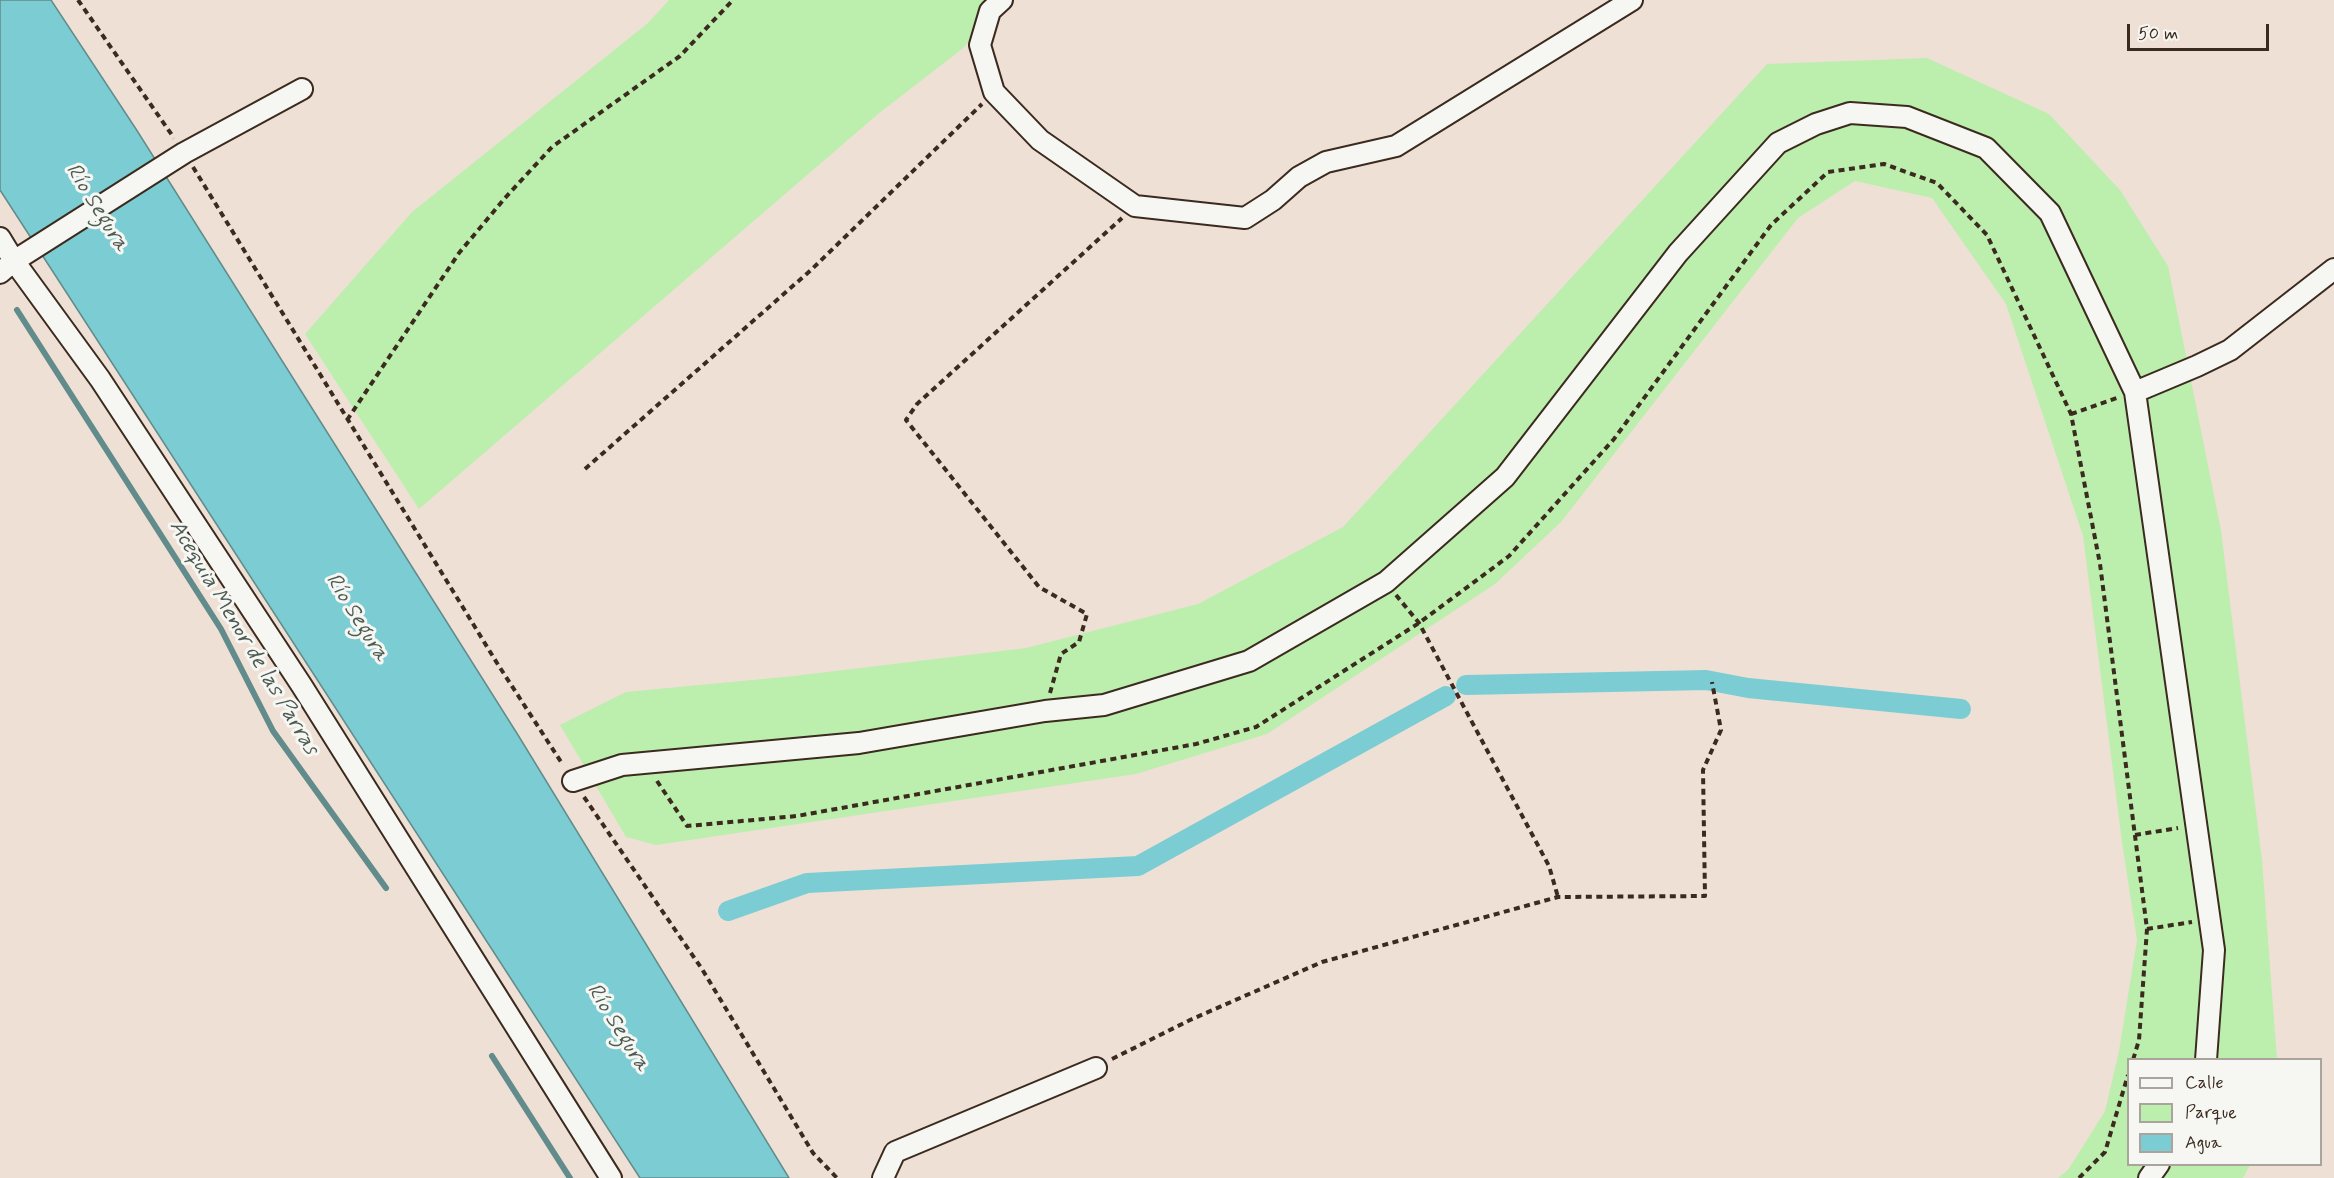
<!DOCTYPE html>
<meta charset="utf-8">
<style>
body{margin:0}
#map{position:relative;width:2334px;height:1178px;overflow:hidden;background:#efe0d6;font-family:Mynerve,sans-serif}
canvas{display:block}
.legend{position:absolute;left:2127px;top:1058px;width:195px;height:108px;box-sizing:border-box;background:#f6f6f2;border:2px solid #aba49d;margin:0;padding:8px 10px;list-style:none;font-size:18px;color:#3b2a1e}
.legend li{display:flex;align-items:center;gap:12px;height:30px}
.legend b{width:30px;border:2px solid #aba49d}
.scale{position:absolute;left:2127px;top:24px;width:142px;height:27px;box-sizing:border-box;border:3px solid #3b2a1e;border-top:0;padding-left:8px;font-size:18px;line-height:21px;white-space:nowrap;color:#3b2a1e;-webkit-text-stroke:4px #f6f6f2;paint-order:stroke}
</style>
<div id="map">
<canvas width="2334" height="1178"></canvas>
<ul class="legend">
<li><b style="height:8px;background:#f6f6f2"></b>Calle</li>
<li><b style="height:16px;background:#bceeae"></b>Parque</li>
<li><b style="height:16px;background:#7ccdd3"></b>Agua</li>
</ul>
<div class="scale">50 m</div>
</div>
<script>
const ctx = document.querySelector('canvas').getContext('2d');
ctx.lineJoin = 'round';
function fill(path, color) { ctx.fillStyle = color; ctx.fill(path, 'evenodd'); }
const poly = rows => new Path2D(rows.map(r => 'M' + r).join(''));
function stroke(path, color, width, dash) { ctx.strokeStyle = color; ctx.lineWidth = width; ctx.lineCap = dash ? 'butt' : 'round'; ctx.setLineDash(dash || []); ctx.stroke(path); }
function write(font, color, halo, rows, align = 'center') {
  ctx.font = font + ' Mynerve,sans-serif'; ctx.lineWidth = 6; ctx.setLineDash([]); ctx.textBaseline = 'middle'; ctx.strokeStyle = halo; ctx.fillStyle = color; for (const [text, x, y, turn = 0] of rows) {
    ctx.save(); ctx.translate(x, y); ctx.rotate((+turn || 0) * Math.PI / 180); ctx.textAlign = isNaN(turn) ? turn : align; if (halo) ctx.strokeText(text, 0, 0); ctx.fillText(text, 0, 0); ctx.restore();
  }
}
fill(poly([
 [669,0,1009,0,962,49,878,114,419,509,305,334,412,212,648,23],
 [1927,58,2049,114,2120,190,2168,266,2221,530,2262,860,2277,1059,2128,1060,2128,1164,2250,1165,2243,1178,2058,1178,2068,1170,2105,1111,2119,1051,2137,940,2122,842,2083,536,2006,304,1932,198,1855,181,1798,218,1561,522,1495,584,1267,734,1136,774,656,845,626,837,560,725,626,692,794,676,1026,648,1198,604,1343,527,1767,64]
]), '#bceeae');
const water = poly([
 [0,0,51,0,136,129,518,735,789,1178,640,1178,0,190,0,0]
]);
fill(water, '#7ccdd3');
stroke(water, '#628c8b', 1.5);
stroke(poly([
 [17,310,221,629,273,731,386,888],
 [492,1056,570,1178]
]), '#628c8b', 6);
stroke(poly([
 [1466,685,1706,680,1748,688,1961,709],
 [728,911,807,883,1138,866,1446,696]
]), '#7ccdd3', 20);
const street = poly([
 [1002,0,990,11,980,45,994,92,1040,140,1135,206,1245,218,1273,200,1299,177,1326,162,1396,146,1632,0],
 [0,238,14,261,100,379,302,686,611,1178],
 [0,273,14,261,184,153,302,89],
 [2135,392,2197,366,2230,350,2334,269],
 [573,781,622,765,859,743,1045,711,1104,705,1249,661,1386,582,1505,477,1678,253,1778,143,1816,124,1850,113,1907,117,1986,148,2050,213,2135,392,2214,950,2206,1060],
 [883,1178,895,1152,1096,1068],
 [2149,1178,2159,1164]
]);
stroke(street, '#3b2a1e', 24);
stroke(poly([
 [78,0,174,138],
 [193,167,497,663,563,765],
 [2071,414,2117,398],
 [347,420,459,253,505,198,552,147,680,56,733,0],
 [585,469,811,270,982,104],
 [1396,595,1419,623,1549,866,1558,897],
 [1050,693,1061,654,1079,642,1087,614,1039,587,906,420,917,404,1122,218],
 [657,781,687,826,797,816,1196,744,1256,727,1419,623,1509,556,1614,439,1771,225,1828,172,1884,164,1937,183,1987,235,2071,414,2100,564,2147,929,2139,1040,2133,1060],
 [584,797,702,969,813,1153,837,1178],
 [2135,835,2178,828],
 [2147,929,2192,922],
 [1112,1059,1190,1020,1322,962,1558,897,1705,896,1703,770,1721,730,1712,682],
 [2079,1178,2105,1152,2128,1075]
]), '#3b2a1e', 4, [6, 4.5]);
stroke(street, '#f6f6f2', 20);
write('italic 22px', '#4e5b54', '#f6f6f2', [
 ["Río Segura",96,208,58],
 ["Río Segura",356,618,58],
 ["Acequia Menor de las Parras",243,638,59],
 ["Río Segura",617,1028,58]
]);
</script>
